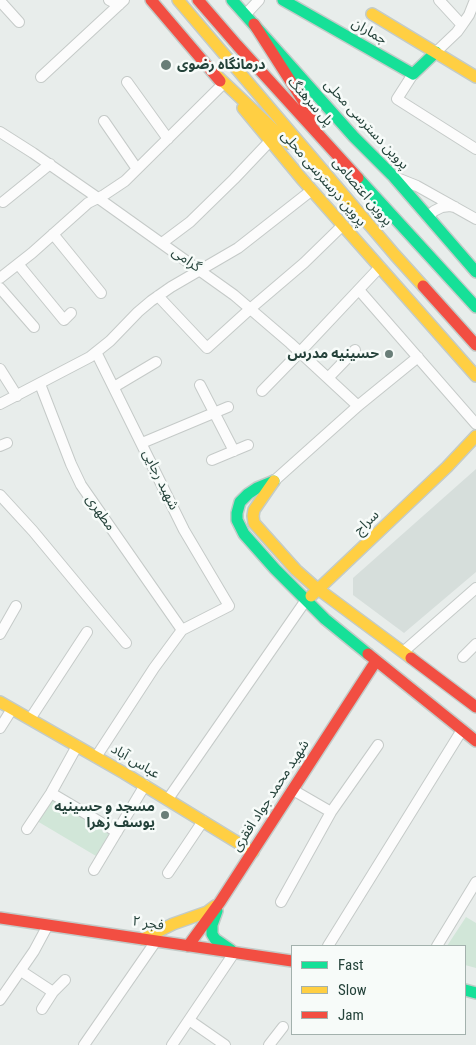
<!DOCTYPE html>
<meta charset="utf-8">
<style>
body{margin:0}
#map{position:relative;width:476px;height:1045px;overflow:hidden;background:#e8edeb;font-family:"Roboto Condensed",sans-serif}
canvas{display:block}
.legend{position:absolute;left:291px;top:945px;width:175px;height:90px;box-sizing:border-box;background:#f7fbf9;border:1px solid #a3b1ad;margin:0;padding:6px 9px;list-style:none;font-size:15px;color:#24423a}
.legend li{display:flex;align-items:center;gap:10px;height:25px}
.legend b{width:25px;border:1px solid #a3b1ad}
</style>
<div id="map">
<canvas width="476" height="1045"></canvas>
<ul class="legend">
<li><b style="height:6px;background:#16e098"></b>Fast</li>
<li><b style="height:6px;background:#ffcf43"></b>Slow</li>
<li><b style="height:6px;background:#f24e42"></b>Jam</li>
</ul>
</div>
<script>
const ctx = document.querySelector('canvas').getContext('2d');
ctx.lineJoin = 'round';
function fill(path, color) { ctx.fillStyle = color; ctx.fill(path, 'evenodd'); }
const poly = rows => new Path2D(rows.map(r => 'M' + r).join(''));
function stroke(path, color, width, dash) { ctx.strokeStyle = color; ctx.lineWidth = width; ctx.lineCap = dash ? 'butt' : 'round'; ctx.setLineDash(dash || []); ctx.stroke(path); }
function write(font, color, halo, rows, align = 'center') {
  ctx.font = font + ' "Roboto Condensed","Noto Sans Arabic",sans-serif'; ctx.lineWidth = 5; ctx.setLineDash([]); ctx.textBaseline = 'middle'; ctx.strokeStyle = halo; ctx.fillStyle = color; for (const [text, x, y, turn = 0] of rows) {
    ctx.save(); ctx.translate(x, y); ctx.rotate((+turn || 0) * Math.PI / 180); ctx.textAlign = isNaN(turn) ? turn : align; if (halo) ctx.strokeText(text, 0, 0); ctx.fillText(text, 0, 0); ctx.restore();
  }
}
fill(poly([
 [476,469,476,572,404,633,353,595,353,578]
]), '#d6dedb');
fill(poly([
 [53,798,109,834,96,856,37,821],
 [466,917,476,923,476,968,465,965,465,946,447,946]
]), '#d1e6d8');
const street = poly([
 [109,0,119,5],
 [439,0,462,25],
 [0,1,19,22],
 [245,15,259,0],
 [436,52,457,32,462,25,469,15,475,0],
 [413,74,397,99,476,149],
 [41,77,124,0],
 [127,82,168,139],
 [104,121,137,169],
 [0,132,33,153,98,198,234,295,290,343,358,406],
 [397,178,417,186,476,219],
 [3,202,50,164],
 [428,217,434,211,442,207,450,206,455,207],
 [53,234,101,293],
 [162,243,190,222,234,179,270,141],
 [18,264,64,320,71,313],
 [0,278,32,253,88,203,104,195,125,181,223,84],
 [0,288,34,327],
 [359,290,476,424],
 [158,296,207,348,250,309,304,263,343,225],
 [0,369,17,396],
 [328,378,355,350],
 [40,384,71,464,81,485,182,630],
 [200,385,234,451],
 [114,387,156,362],
 [262,391,300,352,380,267],
 [0,404,90,357,110,341,138,312,151,301,171,287,238,248,312,190],
 [142,443,228,407],
 [0,446,7,443],
 [212,460,248,445],
 [274,481,359,405,418,357],
 [0,495,33,531,126,643],
 [0,634,16,606],
 [403,652,476,588],
 [463,657,476,644],
 [30,719,87,632],
 [0,728,12,709],
 [96,757,154,668,182,630,229,606,184,530,96,352],
 [293,790,331,812],
 [51,793,117,832],
 [168,799,306,600],
 [27,829,51,793,77,746],
 [94,870,145,785],
 [168,873,203,821],
 [281,902,331,812,378,745],
 [328,946,462,730],
 [437,946,476,882],
 [21,971,53,992],
 [0,1000,34,951,48,925],
 [42,1009,53,992,65,980],
 [189,1020,225,1045],
 [84,1045,156,941],
 [172,1045,234,953],
 [269,1045,283,1027]
]);
const fast = poly([
 [232,0,354,137,392,175,476,272],
 [283,0,413,74,436,52],
 [358,178,476,307],
 [274,481,257,488,248,494,240,502,237,513,237,520,244,534,275,569,325,619,368,654],
 [217,911,212,925,212,934,215,939,231,950],
 [465,990,476,993]
]);
const slow = poly([
 [178,0,395,255,423,286],
 [372,14,476,77],
 [212,71,288,143],
 [243,108,301,178,476,376],
 [274,481,254,510,253,516,254,523,296,570,314,586,411,658],
 [311,596,447,467,476,436],
 [0,702,124,773,253,852],
 [143,939,173,924,207,912,215,906]
]);
const jam = poly([
 [151,0,220,81],
 [198,0,237,45,358,178],
 [254,24,314,118],
 [423,286,476,345],
 [368,654,476,741],
 [411,658,476,707],
 [0,918,292,961],
 [188,946,220,902,376,661]
]);
stroke(street, '#c5cac8', 12);
stroke(fast, '#c3cbc8', 14);
stroke(slow, '#c3cbc8', 14);
stroke(jam, '#c3cbc8', 14);
stroke(street, '#fcfcfc', 10);
stroke(fast, '#16e098', 11);
stroke(slow, '#ffcf43', 11);
stroke(jam, '#f24e42', 11);
for (const [x, y, r, color] of [
 [166,65,6,"#697e78"],
 [389,354,5,"#697e78"],
 [165,815,5,"#697e78"]
]) { const dot = new Path2D(); dot.arc(x, y, r, 0, 2 * Math.PI); ctx.fillStyle = color; ctx.fill(dot); stroke(dot, '#f7fbf9', 2); }
write('14px', '#24423a', '#f7fbf9', [
 ["جماران",369,32,30],
 ["پل سرهنگ",310,102,48],
 ["پروین دسترسی محلی",366,125,47],
 ["پروین درسترسی محلی",323,179,49],
 ["پروین اعتصامی",362,192,50],
 ["گرامی",186,260,36],
 ["شهید رجایی",160,480,64],
 ["مطهری",100,513,55],
 ["سراج",367,523,-44],
 ["عباس آباد",135,762,31],
 ["شهید محمد جواد افقری",271,796,-57],
 ["فجر ۲",148,924,9]
]);
write('bold 14px', '#24423a', '#f7fbf9', [
 ["درمانگاه رضوی",177,65,"left"],
 ["حسینیه مدرس",379,354],
 ["مسجد و حسینیه",155,807],
 ["یوسف زهرا",155,823]
], 'right');
</script>
